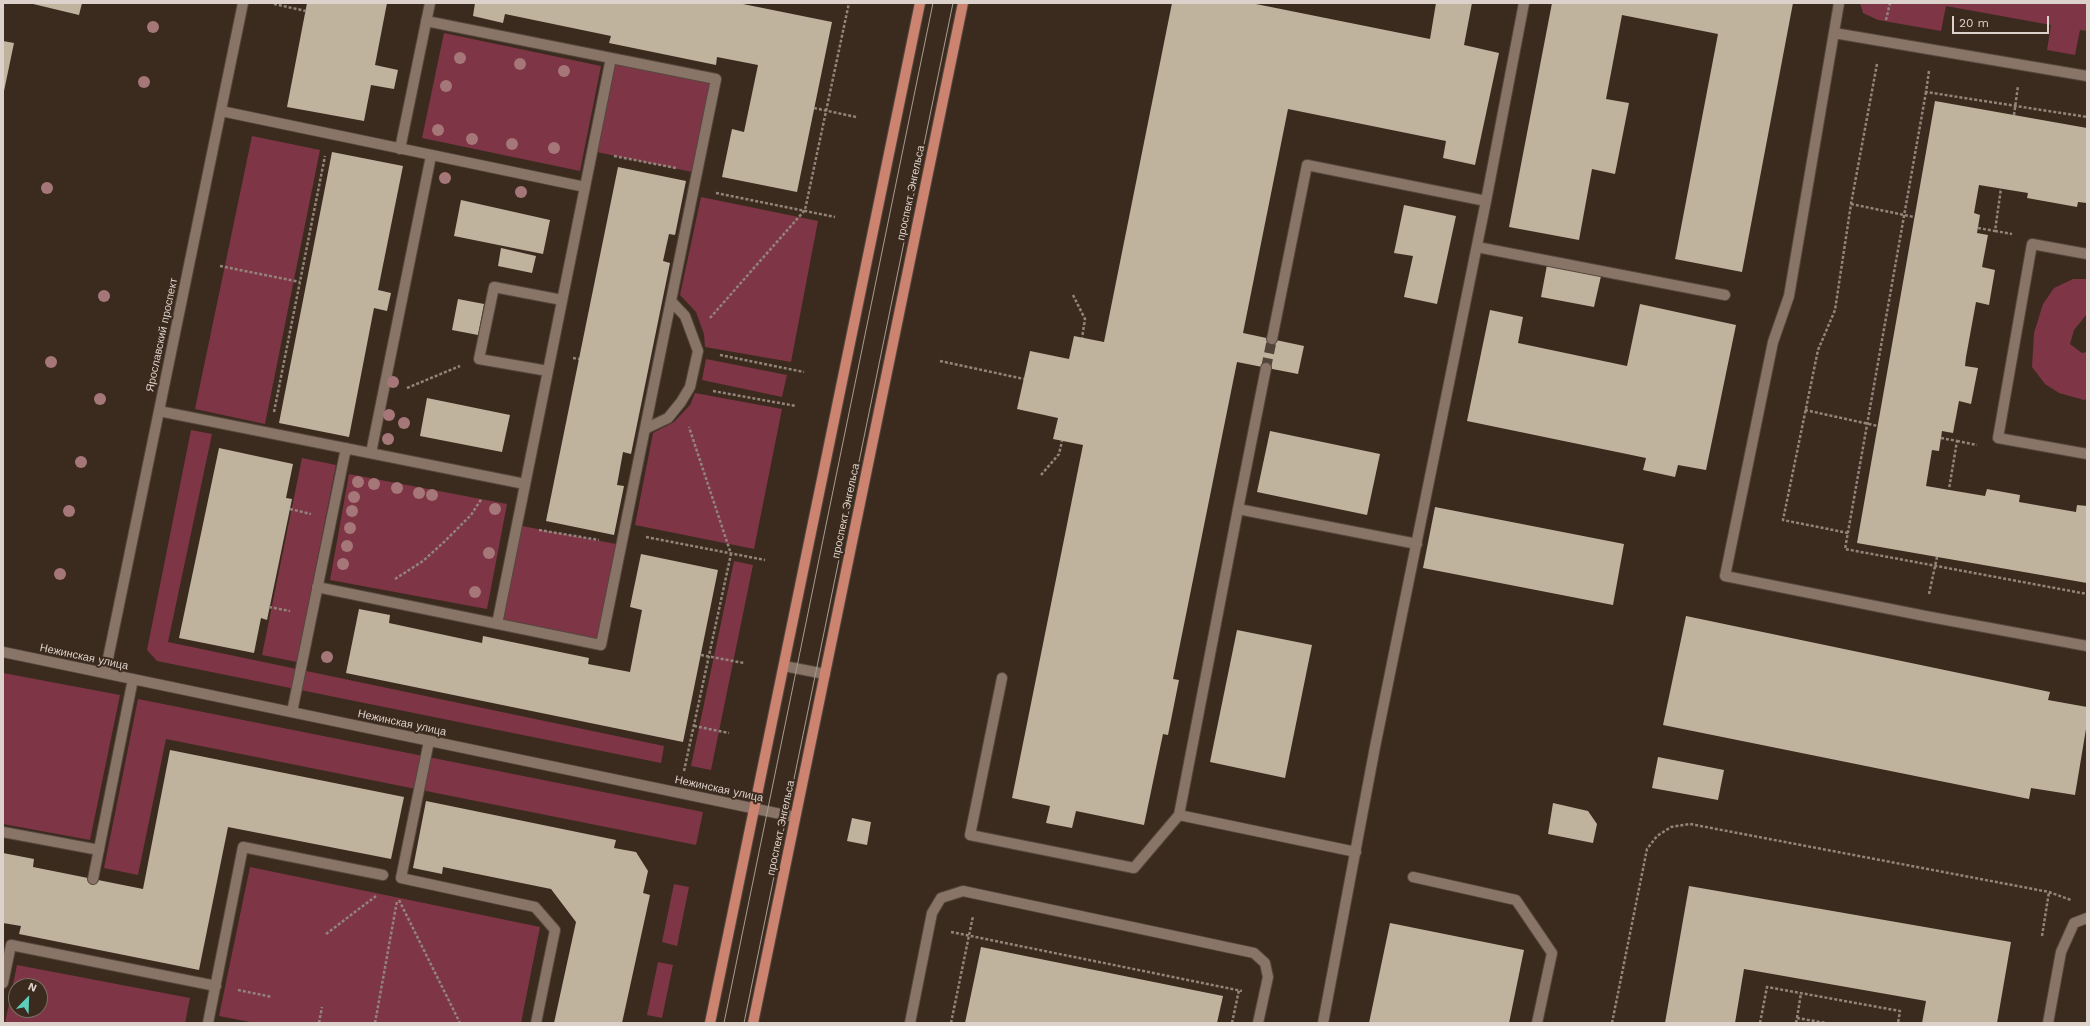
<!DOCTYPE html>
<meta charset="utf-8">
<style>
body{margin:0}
#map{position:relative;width:2090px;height:1026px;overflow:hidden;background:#3b2b1f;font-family:"Work Sans",sans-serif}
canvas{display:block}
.frame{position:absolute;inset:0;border:4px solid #ddd2cb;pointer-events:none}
.north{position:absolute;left:8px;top:978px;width:40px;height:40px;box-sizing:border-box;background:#3b2b1f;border:1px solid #7c6e64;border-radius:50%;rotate:23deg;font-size:11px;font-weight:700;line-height:16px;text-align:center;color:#ddd2cb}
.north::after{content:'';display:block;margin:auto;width:14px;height:18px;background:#5dceb9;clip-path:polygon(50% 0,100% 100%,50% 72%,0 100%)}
.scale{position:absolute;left:1952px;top:16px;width:97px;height:18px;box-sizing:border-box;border:2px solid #ddd2cb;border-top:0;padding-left:5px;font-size:12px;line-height:14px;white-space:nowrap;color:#ddd2cb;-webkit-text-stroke:3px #3b2b1f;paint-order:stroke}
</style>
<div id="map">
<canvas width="2090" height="1026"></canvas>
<div class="frame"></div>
<div class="north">N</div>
<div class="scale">20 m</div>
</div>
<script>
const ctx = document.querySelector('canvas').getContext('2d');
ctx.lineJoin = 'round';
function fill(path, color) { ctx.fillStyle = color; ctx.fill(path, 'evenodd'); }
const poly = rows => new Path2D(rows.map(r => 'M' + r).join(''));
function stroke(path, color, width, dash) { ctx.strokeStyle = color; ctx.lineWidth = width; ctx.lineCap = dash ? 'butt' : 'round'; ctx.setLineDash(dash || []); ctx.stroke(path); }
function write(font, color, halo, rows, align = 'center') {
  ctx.font = font + ' "Work Sans",sans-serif'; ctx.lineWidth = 4; ctx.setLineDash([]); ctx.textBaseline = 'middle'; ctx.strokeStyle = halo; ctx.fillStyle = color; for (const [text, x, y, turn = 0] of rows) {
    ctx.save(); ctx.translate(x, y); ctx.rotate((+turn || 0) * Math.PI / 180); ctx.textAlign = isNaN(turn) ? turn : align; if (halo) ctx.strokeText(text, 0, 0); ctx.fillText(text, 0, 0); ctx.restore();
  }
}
fill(poly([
 [1860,3,2087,3,2087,31,2080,30,2075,55,2047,50,2051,25,1946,6,1941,31,1878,20,1863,13],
 [444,33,601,66,580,171,422,138],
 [611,58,716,79,697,173,592,151],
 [252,136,320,150,265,424,195,409],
 [701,197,818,221,791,362,705,347,704,334,696,312,680,295],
 [2073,279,2087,279,2087,314,2074,330,2070,344,2082,353,2087,352,2087,399,2084,400,2059,393,2045,384,2032,367,2034,333,2043,304,2054,288],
 [706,359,787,375,782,397,702,380],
 [695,393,782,409,754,549,635,525,653,433,674,422,690,405],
 [191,430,212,434,168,642,664,746,661,763,157,661,147,650],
 [302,458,336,465,297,662,262,655],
 [349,474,507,504,487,609,330,580],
 [517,525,621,545,601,645,497,624],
 [734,561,753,565,711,770,691,766],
 [3,673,120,695,90,840,3,824],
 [138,699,703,812,696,845,166,739,138,875,104,868],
 [250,867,540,927,521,1023,255,1023,219,1016],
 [674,884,689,887,677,946,662,942],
 [658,962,673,965,662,1018,647,1015],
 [17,965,190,998,185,1023,5,1023],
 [16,986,40,986,40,1010,16,1010]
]), '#7e3545');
fill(poly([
 [29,3,82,3,79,15],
 [307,3,387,3,375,65,398,70,394,89,371,85,364,121,287,107],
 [475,3,738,3,832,22,797,192,722,177,732,129,744,132,758,65,717,57,716,65,609,43,611,36,505,14,503,23,473,16],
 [1172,3,1251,3,1430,39,1436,3,1472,3,1464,45,1499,53,1475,165,1443,158,1446,141,1288,109,1243,333,1304,346,1298,374,1237,362,1173,679,1179,680,1168,735,1163,734,1144,825,1076,811,1072,828,1046,823,1050,806,1012,798,1083,445,1053,439,1058,418,1017,409,1030,351,1069,359,1074,336,1104,342],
 [1552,3,1793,3,1742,272,1675,259,1718,34,1622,15,1606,99,1629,103,1615,174,1592,169,1579,240,1509,227],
 [3,41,14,43,4,91,3,91],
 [1935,101,2087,128,2087,203,2078,202,2077,207,2027,198,2028,193,1979,185,1974,213,1980,215,1977,233,1988,235,1982,267,1995,270,1989,305,1976,302,1966,357,1965,366,1978,368,1971,404,1959,401,1953,433,1942,431,1939,451,1932,450,1926,486,1985,496,1987,489,2020,495,2019,502,2076,512,2077,505,2087,506,2087,583,1857,543],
 [332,152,403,166,378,290,391,293,387,311,374,308,349,437,279,423],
 [618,167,686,181,675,235,669,234,663,261,670,263,631,454,623,452,617,485,624,486,614,535,546,521],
 [461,200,550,220,543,254,454,236],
 [1404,205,1456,216,1437,304,1404,297,1413,256,1394,253],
 [501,248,536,256,532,273,498,266],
 [1547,265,1601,276,1594,307,1541,297],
 [458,299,484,304,478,335,452,330],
 [1640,304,1736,325,1706,470,1678,465,1675,477,1643,470,1646,458,1467,421,1490,310,1523,317,1518,343,1627,366],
 [427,398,510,415,502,452,420,436],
 [1270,431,1380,454,1367,515,1257,492],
 [219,448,293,464,286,498,292,499,267,620,261,618,254,653,179,638],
 [1435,507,1624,544,1613,605,1423,568],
 [641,554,718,570,683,742,346,673,359,609,390,615,389,623,482,643,483,636,589,658,588,664,630,672,642,610,630,607],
 [1686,616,2050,692,2048,700,2087,707,2087,723,2075,795,2031,788,2029,799,1663,725],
 [1237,630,1312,645,1285,778,1210,762],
 [170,750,404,797,391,859,228,827,199,970,19,934,21,926,3,923,3,853,34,859,33,867,143,889],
 [1658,757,1724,770,1718,800,1652,788],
 [426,801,616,840,614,848,636,852,648,871,643,893,650,895,622,1023,554,1023,576,922,551,889,443,867,442,874,413,868],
 [1553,803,1588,811,1597,824,1593,843,1548,834],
 [852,818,871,822,867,845,847,841],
 [1689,886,2011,942,1997,1023,1922,1023,1926,1001,1744,969,1735,1023,1665,1023],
 [1390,923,1524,950,1509,1023,1369,1023],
 [981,947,1223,996,1217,1023,965,1023]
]), '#bfb39e');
stroke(poly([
 [1266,368,1272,339]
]), '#534439', 10, [10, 5]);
const minor = poly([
 [1839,3,1789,296,1773,342,1725,576,1925,616,2087,646],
 [1834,33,2087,76],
 [221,111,585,187,497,624],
 [400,149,430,3],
 [585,187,611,58],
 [1477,247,1725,295],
 [2087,254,2032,244,1998,438,2087,454],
 [1272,339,1307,165,1486,201],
 [1266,368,1238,509,1417,544],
 [548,371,479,359,494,287,562,300],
 [159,411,525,484],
 [645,429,668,418,681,402,690,387,698,351,685,316,671,301],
 [371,453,431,156],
 [1238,509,1179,815,1356,852],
 [317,587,601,645,716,79,426,21],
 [3,652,795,817],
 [784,666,825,674],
 [105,673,243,3],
 [1002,678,970,835,1134,868,1179,815],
 [292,712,346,448],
 [429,741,401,878,535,907,555,930,536,1023],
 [3,832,99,850],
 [1413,877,1516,900,1552,953,1537,1023],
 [93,879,133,679],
 [3,983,11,945,216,986],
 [208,1023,243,847,383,875],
 [910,1023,932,913,941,898,963,891,1254,953,1265,963,1268,977,1258,1023],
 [1323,1023,1375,747,1486,201,1524,3],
 [2048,1023,2061,952,2074,923,2087,918]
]);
const major = poly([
 [710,1023,920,3],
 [753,1023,963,3]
]);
stroke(minor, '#56483f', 12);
stroke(major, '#56483f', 12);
stroke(poly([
 [274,4,306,11],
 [1886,20,1890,3],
 [1929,71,1926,92,2087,117],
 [1926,92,1845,549,2087,594],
 [814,108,856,117],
 [2014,115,2018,86],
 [614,156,676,168],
 [716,193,835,217],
 [1851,204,1914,217],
 [1978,228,1995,231,2001,188],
 [1995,231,2012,234],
 [220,266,300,282],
 [1073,295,1085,319,1082,338],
 [710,318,805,210,849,3],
 [720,355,804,372],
 [573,358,579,359],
 [940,361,1024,379],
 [407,388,460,366],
 [713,391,796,406],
 [1805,410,1878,426],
 [274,412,325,156],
 [1941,438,1957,441,1949,489],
 [1957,441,1977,445],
 [1041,475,1059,454,1062,441],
 [290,509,311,514],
 [539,530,599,540],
 [1848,533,1783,520,1818,350,1835,310,1851,204,1877,64],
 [646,537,765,560],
 [395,579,423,561,444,542,471,515,482,498],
 [1929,594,1937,557],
 [269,607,290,611],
 [701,655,744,663],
 [694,726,729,733],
 [684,771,731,554,689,427],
 [399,900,460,1023],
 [951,932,1242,991],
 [326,934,376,896],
 [2042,936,2049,892],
 [238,990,272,997],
 [1797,1018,1801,993],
 [319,1023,322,1007],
 [375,1023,397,901],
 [951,1023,973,916],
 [1232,1023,1239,990],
 [1612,1023,1647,849,1657,836,1671,827,1690,824,2049,892,2071,900],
 [1760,1023,1767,987,1900,1011,1898,1023],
 [1796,1023,1797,1018,1826,1023]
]), '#92847b', 2.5, [3, 2]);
stroke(minor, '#897567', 10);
stroke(major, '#cc8370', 10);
stroke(poly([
 [724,1023,933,3],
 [744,1023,953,3]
]), '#a79b92', 1);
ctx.fillStyle = '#a67778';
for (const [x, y] of [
 [153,27],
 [460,58],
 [520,64],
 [564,71],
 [144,82],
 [446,86],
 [438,130],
 [472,139],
 [512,144],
 [554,148],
 [445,178],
 [47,188],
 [521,192],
 [104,296],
 [51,362],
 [393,382],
 [100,399],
 [389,415],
 [404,423],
 [388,439],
 [81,462],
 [358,482],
 [374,484],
 [397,488],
 [419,493],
 [432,495],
 [354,497],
 [495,509],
 [69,511],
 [352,511],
 [350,528],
 [347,546],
 [489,553],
 [343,564],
 [60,574],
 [475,592],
 [327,657]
]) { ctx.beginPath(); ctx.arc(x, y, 6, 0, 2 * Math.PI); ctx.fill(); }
write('11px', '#ddd2cb', '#3b2b1f', [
 ["проспект Энгельса",911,193,-78],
 ["Ярославский проспект",162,335,-78],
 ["проспект Энгельса",846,511,-78],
 ["Нежинская улица",84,657,12],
 ["Нежинская улица",402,723,12],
 ["Нежинская улица",719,789,12],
 ["проспект Энгельса",781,828,-78]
]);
</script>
